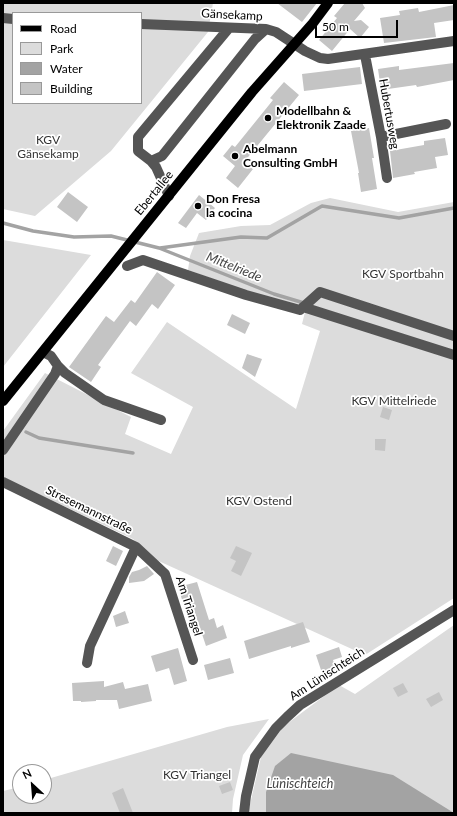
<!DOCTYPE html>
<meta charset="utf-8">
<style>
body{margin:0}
#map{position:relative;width:457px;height:816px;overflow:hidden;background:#fff;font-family:Lato,sans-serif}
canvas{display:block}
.frame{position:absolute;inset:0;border:4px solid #000;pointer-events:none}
.legend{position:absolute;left:12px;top:12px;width:130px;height:92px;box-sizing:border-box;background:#fff;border:1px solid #999;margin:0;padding:5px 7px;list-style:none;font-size:12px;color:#000}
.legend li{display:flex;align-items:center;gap:8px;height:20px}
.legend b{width:20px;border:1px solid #999}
.north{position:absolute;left:12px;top:764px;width:40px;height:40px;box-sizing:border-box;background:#fff;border:1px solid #999;border-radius:50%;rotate:334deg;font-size:11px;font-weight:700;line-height:16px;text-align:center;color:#000}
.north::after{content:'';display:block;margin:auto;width:14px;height:18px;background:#000;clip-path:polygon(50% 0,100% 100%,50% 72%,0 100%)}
.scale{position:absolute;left:315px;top:20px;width:83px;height:18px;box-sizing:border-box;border:2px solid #000;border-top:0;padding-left:5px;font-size:12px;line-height:14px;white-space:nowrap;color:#000;-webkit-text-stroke:3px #fff;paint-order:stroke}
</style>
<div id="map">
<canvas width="457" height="816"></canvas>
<div class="frame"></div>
<ul class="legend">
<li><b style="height:5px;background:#000"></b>Road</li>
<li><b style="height:11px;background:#dcdcdc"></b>Park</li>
<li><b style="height:11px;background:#a3a3a3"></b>Water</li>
<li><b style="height:11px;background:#c4c4c4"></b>Building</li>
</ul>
<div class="north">N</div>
<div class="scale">50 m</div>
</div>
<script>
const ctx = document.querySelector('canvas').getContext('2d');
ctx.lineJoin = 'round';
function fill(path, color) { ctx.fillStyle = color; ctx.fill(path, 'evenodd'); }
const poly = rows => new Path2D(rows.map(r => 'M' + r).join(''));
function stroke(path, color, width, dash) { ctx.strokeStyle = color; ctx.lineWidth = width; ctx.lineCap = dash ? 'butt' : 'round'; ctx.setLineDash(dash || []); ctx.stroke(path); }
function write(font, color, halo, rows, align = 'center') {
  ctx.font = font + ' Lato,sans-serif'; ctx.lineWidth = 3.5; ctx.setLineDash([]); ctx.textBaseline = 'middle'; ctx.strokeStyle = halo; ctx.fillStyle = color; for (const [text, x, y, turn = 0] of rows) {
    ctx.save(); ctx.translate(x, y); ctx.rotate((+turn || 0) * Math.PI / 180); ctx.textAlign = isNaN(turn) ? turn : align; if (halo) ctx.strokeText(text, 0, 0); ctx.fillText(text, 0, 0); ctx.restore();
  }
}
fill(poly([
 [3,3,213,3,208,32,111,151,35,216,3,209],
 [13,13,141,13,141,103,13,103],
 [330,198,398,212,454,202,454,598,365,655,152,558,133,539,3,477,3,431,45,373,131,417,125,434,171,454,193,407,131,373,167,322,296,409,320,331,302,324,305,312,188,270,190,256,199,233,241,226,270,225,311,203],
 [3,240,91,255,3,367],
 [454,625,454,813,248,813,261,757,284,726,339,685,355,694],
 [269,719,243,755,233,799,232,813,3,813,3,791,20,787,20,796,44,796,44,780,227,727]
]), '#dcdcdc');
fill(poly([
 [291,753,393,775,454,813,266,813,266,792,275,766]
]), '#a3a3a3');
stroke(poly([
 [3,223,33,231,74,237,111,236,159,248,274,294,304,303],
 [160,248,241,237,267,238,322,206,399,218,454,208],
 [26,432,39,438,133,453]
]), '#a3a3a3', 3.5);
fill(poly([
 [277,3,317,3,302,22],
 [345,3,362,3,365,8,354,21,361,20,369,27,360,38,350,29,332,51,319,40,337,18,334,16],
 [454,5,454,20,434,23,436,37,384,43,380,18,400,15,399,11,418,8,419,12],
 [454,63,454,80,417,87,416,85,381,90,378,69,399,66,399,70],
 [360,67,362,84,304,91,302,74],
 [284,82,299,95,244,162,253,169,238,188,226,178,235,166,223,156,232,145,235,147,273,100,270,98],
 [369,128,374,158,372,158,377,189,361,192,358,173,359,173,351,131],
 [445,138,448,155,435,157,437,168,414,172,415,174,393,178,390,151,424,145,424,141],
 [68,192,88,207,77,222,57,207],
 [199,195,215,208,206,220,197,213,186,228,178,223],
 [157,272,175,285,158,309,152,304,136,326,130,321,98,365,101,367,91,382,69,367,106,316,114,322,131,300,135,303],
 [232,314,250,323,245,334,227,325],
 [247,354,262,359,255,377,242,368],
 [383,407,392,410,389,420,380,417],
 [375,439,386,439,385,451,375,450],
 [113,546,123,551,116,566,106,561],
 [236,546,252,553,241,576,231,571,236,561,230,558],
 [147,566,154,574,144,581,129,583,129,577,132,572,139,570],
 [197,582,209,620,214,618,217,628,223,625,227,638,206,646,194,610,186,612,178,587],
 [125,611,129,623,116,627,113,616],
 [303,622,310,642,291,648,291,646,249,659,244,641],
 [339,647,342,657,333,660,336,669,322,673,316,655],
 [178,648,187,681,174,685,169,668,156,672,151,656],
 [230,658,234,673,208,680,204,665],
 [104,681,104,687,123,682,125,689,148,684,152,701,119,709,117,700,96,700,96,701,81,702,81,701,73,701,72,683],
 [403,683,408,692,398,697,393,688],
 [439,692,443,700,431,707,426,699],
 [230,782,233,790,222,794,219,786],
 [123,788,133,813,120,813,112,793]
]), '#c4c4c4');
stroke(poly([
 [3,18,13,19],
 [141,24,266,29,276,32,305,51,320,58,328,59,454,41],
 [229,28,138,137,138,151,151,161,162,156,255,39,266,29],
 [365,55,381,137,387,178],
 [381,137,446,124],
 [151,161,156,167,169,196],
 [127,266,143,260,246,295,300,310,320,292,454,336],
 [303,307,454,355],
 [58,366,65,373,104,400,161,420],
 [3,450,55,374,58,366,51,356,43,352],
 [3,482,136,547,90,646,87,663],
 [136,547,165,574,193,660],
 [244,813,246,796,255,757,276,728,287,717,300,705,454,610]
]), '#555', 10);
stroke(poly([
 [3,401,252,92,313,23,328,3]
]), '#000', 10);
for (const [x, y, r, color] of [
 [268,118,4,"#000"],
 [235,156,4,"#000"],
 [198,206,4,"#000"]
]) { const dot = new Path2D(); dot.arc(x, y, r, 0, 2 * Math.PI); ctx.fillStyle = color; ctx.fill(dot); stroke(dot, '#fff', 1.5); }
write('12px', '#000', '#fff', [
 ["Gänsekamp",232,15,3],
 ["Hubertusweg",389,114,80],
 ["Ebertallee",154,193,-51],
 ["Stresemannstraße",89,510,26],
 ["Am Triangel",189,606,72],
 ["Am Lünischteich",327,674,-33]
]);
write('bold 12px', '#000', '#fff', [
 ["Modellbahn &",276,111],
 ["Elektronik Zaade",276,125],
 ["Abelmann",243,149],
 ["Consulting GmbH",243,163],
 ["Don Fresa",206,199],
 ["la cocina",206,213]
], 'left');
write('12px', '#333', '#fff', [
 ["KGV",48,140],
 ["Gänsekamp",48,154],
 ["KGV Sportbahn",403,274],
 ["KGV Mittelriede",394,401],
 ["KGV Ostend",259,501],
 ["KGV Triangel",197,775]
]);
write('italic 13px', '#444', '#fff', [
 ["Mittelriede",234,267,22],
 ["Lünischteich",300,784]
]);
</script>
